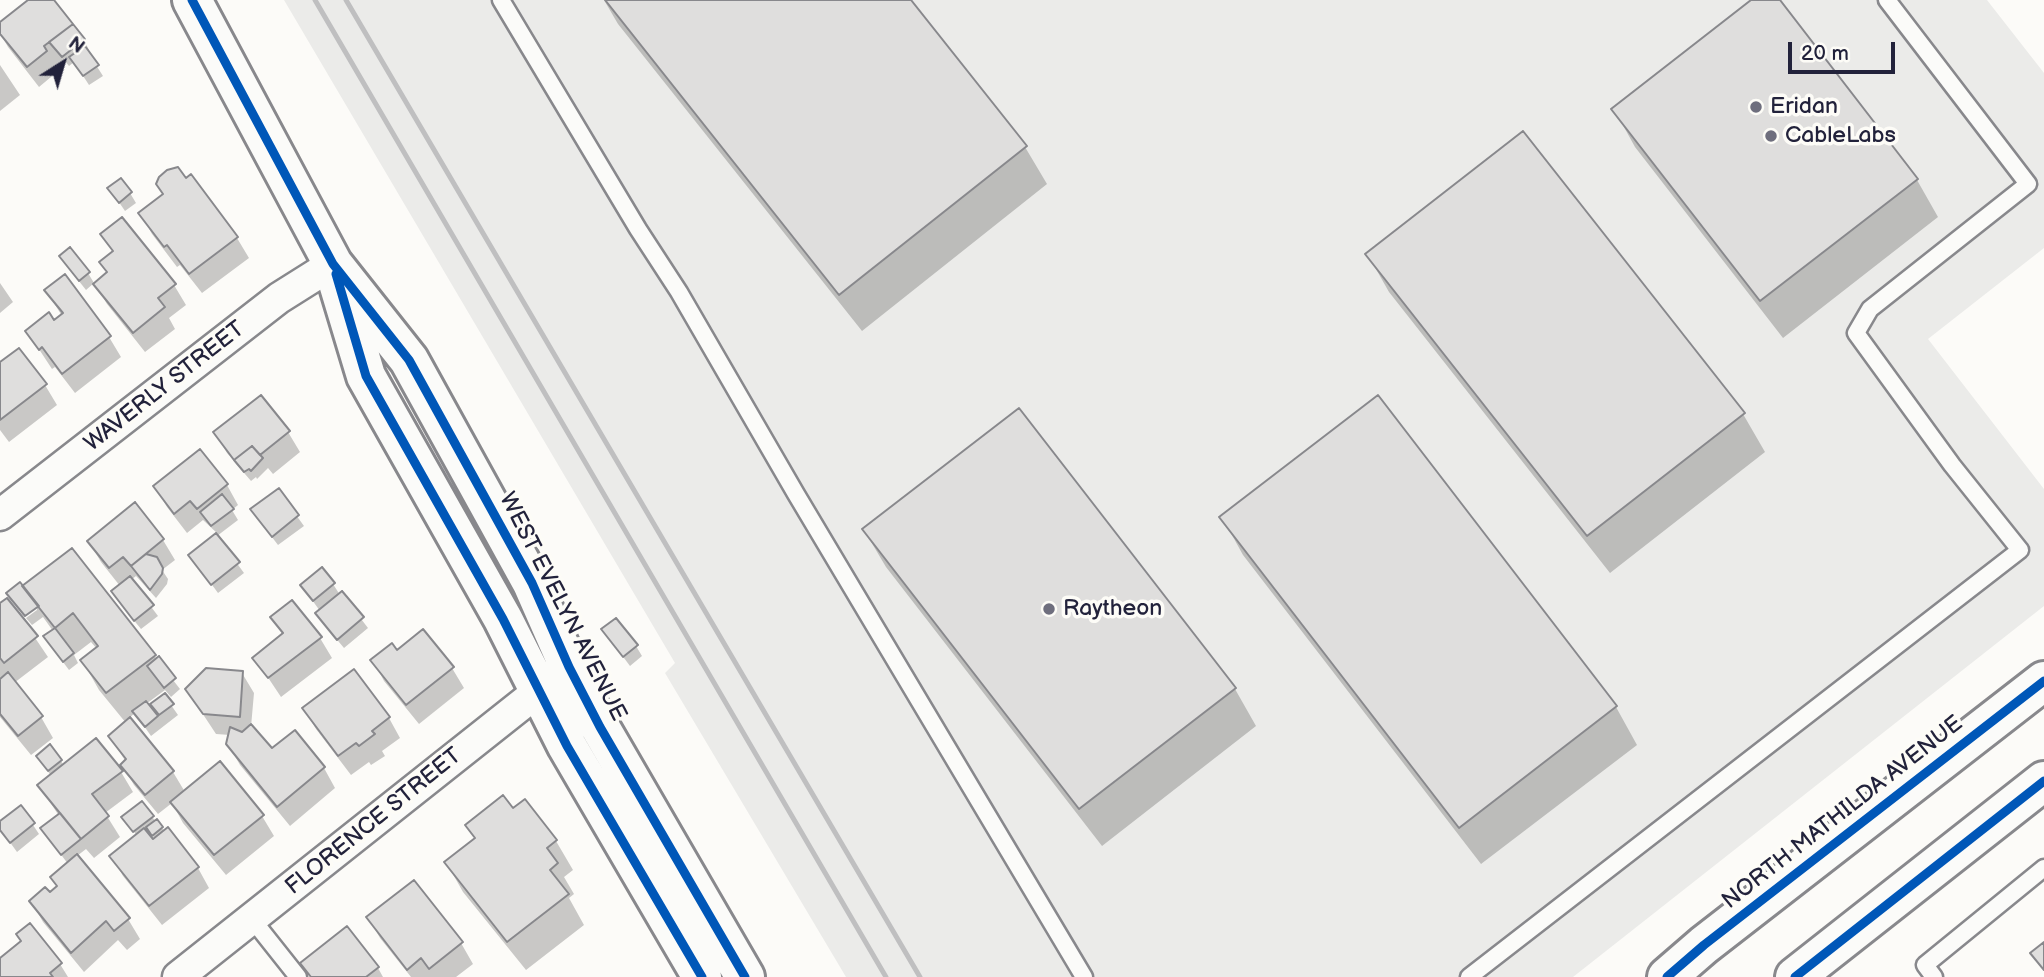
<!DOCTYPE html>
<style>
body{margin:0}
#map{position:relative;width:2044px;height:977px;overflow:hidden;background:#fcfbf8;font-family:"Balsamiq Sans",sans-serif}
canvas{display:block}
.north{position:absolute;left:28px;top:28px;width:70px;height:70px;-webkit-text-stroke:5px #fdfcf7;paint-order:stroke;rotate:37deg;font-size:19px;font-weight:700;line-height:28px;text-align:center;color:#22223b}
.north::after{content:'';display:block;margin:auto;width:24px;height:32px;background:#22223b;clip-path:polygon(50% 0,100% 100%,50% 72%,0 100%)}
.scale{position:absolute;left:1788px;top:42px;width:107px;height:32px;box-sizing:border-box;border:4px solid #22223b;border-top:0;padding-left:9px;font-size:21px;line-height:24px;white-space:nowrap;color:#22223b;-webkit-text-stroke:5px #fdfcf7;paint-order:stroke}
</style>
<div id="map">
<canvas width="2044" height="977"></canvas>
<div class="north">N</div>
<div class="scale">20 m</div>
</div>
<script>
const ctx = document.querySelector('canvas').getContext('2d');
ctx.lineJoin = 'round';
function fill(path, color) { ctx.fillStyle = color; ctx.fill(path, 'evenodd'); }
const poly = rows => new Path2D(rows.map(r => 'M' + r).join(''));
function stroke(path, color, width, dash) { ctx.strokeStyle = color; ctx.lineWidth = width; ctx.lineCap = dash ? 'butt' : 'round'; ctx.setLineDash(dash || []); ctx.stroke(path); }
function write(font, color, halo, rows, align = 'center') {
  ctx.font = font + ' "Balsamiq Sans",sans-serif'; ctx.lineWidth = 7; ctx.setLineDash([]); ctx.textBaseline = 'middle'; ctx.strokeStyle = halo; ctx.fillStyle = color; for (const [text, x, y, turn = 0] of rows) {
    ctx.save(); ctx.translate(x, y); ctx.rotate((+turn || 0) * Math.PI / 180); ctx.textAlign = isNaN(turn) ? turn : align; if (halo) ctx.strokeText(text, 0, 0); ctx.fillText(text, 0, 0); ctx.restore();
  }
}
fill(poly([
 [284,0,1987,0,2044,73,2044,248,1928,339,2044,489,2044,606,1573,977,846,977,665,673,675,663]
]), '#ebebe9');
fill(poly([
 [30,0,52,0,84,40,89,50,87,51,103,76,89,85,74,62,69,66,64,60,54,67,57,72,39,87,8,47,0,33,0,24],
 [604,0,909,0,1025,147,1047,184,862,331,618,24],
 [1754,0,1778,0,1917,180,1938,217,1783,338,1635,147,1614,109],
 [0,65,20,95,0,111],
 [110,189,130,193,136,203,125,211],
 [141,214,237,238,249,258,202,293,180,265,177,267,152,234],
 [103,235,174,285,186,305,169,318,175,329,145,352,107,304,95,284,108,274,101,263,113,253],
 [1368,255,1743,414,1765,452,1610,573,1389,292],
 [67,266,88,273,94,283,86,290],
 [0,283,13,302,0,313],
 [46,290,109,337,121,357,75,393,55,367,52,369,27,331,54,322,62,316],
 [0,365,45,385,57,405,9,442,0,430],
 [1377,398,1616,707,1637,745,1481,864,1243,555,1222,517],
 [288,432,300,452,273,474,268,468,257,479,256,477,251,481,227,453,215,433],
 [227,485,238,505,232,510,238,520,217,536,244,573,218,593,190,555,218,534,203,520,187,533,167,507,155,487],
 [278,490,304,526,278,545,258,519],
 [134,505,163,540,175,560,162,570,168,579,167,584,156,598,136,576,131,580,158,616,141,629,118,601,113,592,120,586,101,562,89,542],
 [864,530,1235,689,1256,726,1102,846,886,567],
 [72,550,180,689,171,697,165,690,146,704,149,707,164,695,178,715,151,736,135,713,129,718,173,772,185,792,262,816,274,836,226,875,183,823,172,803,158,814,134,785,122,765,126,762,110,737,126,723,99,690,82,660,97,649,91,642,74,655,78,663,69,670,51,646,53,631,43,617,32,625,26,618,37,610,37,605,24,615,14,603,23,588],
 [333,584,340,595,342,594,368,628,344,648,323,623,320,611,302,586],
 [0,606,23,620,48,657,14,683,41,717,53,738,31,755,0,717],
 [273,617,320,638,332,658,281,697,255,658,283,635],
 [603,630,636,646,642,656,630,666],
 [397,653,452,668,464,688,419,724,384,681,373,660],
 [242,673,254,693,251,727,272,751,324,768,335,788,290,826,240,765,228,744,230,735,216,734,187,690],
 [304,709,389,718,400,738,382,751,385,756,371,765,369,762,351,775,316,729],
 [38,756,61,761,64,766,121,772,133,792,105,813,120,837,94,858,86,849,77,856,128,919,140,939,127,950,118,940,84,972,43,922,31,901,50,895,58,888,68,864,42,829,59,816,39,785,51,776],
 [21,807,39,834,17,852,4,834,0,823],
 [152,817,198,868,209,888,162,925,123,876,112,856,137,836,124,818],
 [151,832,155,840,153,842,147,835],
 [468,826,556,841,573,870,564,877,574,894,569,898,584,925,526,970,463,892,446,862,476,840],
 [413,882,461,943,473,964,456,977,411,977,380,938,368,917],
 [29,925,60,964,68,977,0,977,0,961,23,942],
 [302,964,378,968,383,977,310,977]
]), '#0003');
const building = poly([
 [28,0,54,0,73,24,44,46,47,51,27,67,0,34,0,22,28,0],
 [605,0,911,0,1027,146,839,295,605,0],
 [1751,0,1780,0,1918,179,1760,301,1611,109,1751,0],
 [73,24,85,39,62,57,49,42,73,24],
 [85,46,99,65,83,76,69,57,85,46],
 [1523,131,1745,413,1587,536,1365,254,1523,131],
 [178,167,186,178,191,174,238,237,189,274,167,245,164,247,138,213,163,194,156,184,159,177,167,170,178,167],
 [121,178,132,192,119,203,107,188,121,178],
 [122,217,176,284,158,298,165,307,133,333,93,284,107,272,99,262,113,251,100,234,122,217],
 [70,247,90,272,79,281,59,256,70,247],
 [65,274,111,336,62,374,42,347,39,350,25,331,49,312,54,320,63,313,44,290,65,274],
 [19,348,47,384,0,420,0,362,19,348],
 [261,395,290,431,260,455,252,446,234,460,213,432,261,395],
 [1378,395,1617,706,1459,828,1219,517,1378,395],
 [1019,408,1236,688,1079,809,862,529,1019,408],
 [252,446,263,458,251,471,249,469,244,472,234,460,252,446],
 [200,449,228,484,197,509,190,501,174,514,153,486,200,449],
 [279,488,299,515,272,537,250,509,279,488],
 [222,494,234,509,211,526,200,512,222,494],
 [135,502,164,539,131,566,123,557,109,568,87,541,135,502],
 [216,533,240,562,211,585,188,555,216,533],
 [72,548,156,655,106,693,80,660,98,646,73,613,55,628,22,586,72,548],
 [146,554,157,557,163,568,162,574,150,590,131,566,146,554],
 [322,567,335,583,313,601,300,585,322,567],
 [130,576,154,605,134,621,111,591,130,576],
 [20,582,39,606,25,616,6,593,20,582],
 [342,591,364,617,337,640,315,613,342,591],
 [7,598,38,636,4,663,0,658,0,603,7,598],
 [292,600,322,637,268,678,252,658,283,633,270,617,292,600],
 [616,618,638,645,623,657,601,629,616,618],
 [55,628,74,653,63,662,43,636,55,628],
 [423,629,454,667,406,705,370,660,392,643,397,650,423,629],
 [159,656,176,678,164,688,147,666,159,656],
 [206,668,243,671,240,717,203,714,185,689,206,668],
 [354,669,390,717,372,731,375,734,359,746,356,743,338,756,302,708,354,669],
 [8,672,43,716,18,736,0,714,0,679,8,672],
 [165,693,174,704,159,715,150,704,165,693],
 [146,701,158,716,145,727,132,711,146,701],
 [130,717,174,771,145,795,120,765,126,759,108,736,130,717],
 [251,724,272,748,295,730,325,767,277,807,226,744,230,727,242,732,251,724],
 [96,738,123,771,92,794,109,816,81,839,37,785,96,738],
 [50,744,62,760,48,771,36,756,50,744],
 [220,761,264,815,214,855,170,802,220,761],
 [503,795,513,808,525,799,557,840,547,848,558,863,550,870,569,894,507,942,444,862,475,838,465,825,503,795],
 [142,801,154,816,133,832,121,817,142,801],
 [21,805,35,823,10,843,0,830,0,821,21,805],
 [60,813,81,839,61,855,40,828,60,813],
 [157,819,163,827,152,836,146,827,157,819],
 [168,827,199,867,149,906,109,856,144,828,153,839,168,827],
 [77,854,130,918,114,931,106,921,71,953,29,901,45,887,50,892,57,886,50,877,77,854],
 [414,880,463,942,429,969,421,958,407,970,366,917,414,880],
 [30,923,62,963,50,973,53,977,0,977,0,958,21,941,16,934,30,923],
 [347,926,379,967,366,977,311,977,300,963,347,926],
 [2044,942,2044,970,2030,953,2044,942]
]);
fill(building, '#dfdedd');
stroke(building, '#88888c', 2);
const service = poly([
 [501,0,638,229,679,292,796,494,1084,977],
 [252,919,298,977],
 [1469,977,2020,550,1952,465,1856,333,1870,309,2028,184,1887,0],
 [1934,977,1925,965,2044,868]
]);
const minor = poly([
 [0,515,279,298,333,264],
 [178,977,555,678]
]);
const secondary = poly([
 [192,0,333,264,409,360,532,583,569,667,600,727,745,977],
 [338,283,366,376,503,619,567,746,702,977]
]);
const primary = poly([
 [1667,977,1704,945,2044,681],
 [1795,977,2044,781]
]);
stroke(service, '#88888c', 21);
stroke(minor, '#88888c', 35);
stroke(secondary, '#88888c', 44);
stroke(primary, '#88888c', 44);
stroke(service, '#fbfbf9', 16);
stroke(minor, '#fbfbf9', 30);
stroke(secondary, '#fbfbf9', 38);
stroke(primary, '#fbfbf9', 38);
stroke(poly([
 [315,0,886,977],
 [346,0,920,977]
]), '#bfbfc0', 5);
stroke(poly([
 [192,0,333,264,409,360,532,583,569,667,600,727,745,977],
 [336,274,366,376,503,619,567,746,702,977],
 [1667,977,1704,945,2044,681],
 [1795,977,2044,781]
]), '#0057b8', 9);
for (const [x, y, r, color] of [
 [1756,107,7,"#6e6e7d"],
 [1771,136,7,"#6e6e7d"],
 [1049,609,7,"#6e6e7d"]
]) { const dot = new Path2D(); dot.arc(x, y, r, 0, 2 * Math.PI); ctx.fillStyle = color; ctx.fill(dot); stroke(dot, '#fdfcf7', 2.5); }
write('23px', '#22223b', '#fdfcf7', [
 ["Eridan",1770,107],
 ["CableLabs",1785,136],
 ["Raytheon",1063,609]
], 'left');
write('23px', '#22223b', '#fdfcf7', [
 ["WAVERLY STREET",165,387,-38],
 ["WEST EVELYN AVENUE",562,607,63],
 ["NORTH MATHILDA AVENUE",1843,813,-38],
 ["FLORENCE STREET",374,822,-39]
]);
</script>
